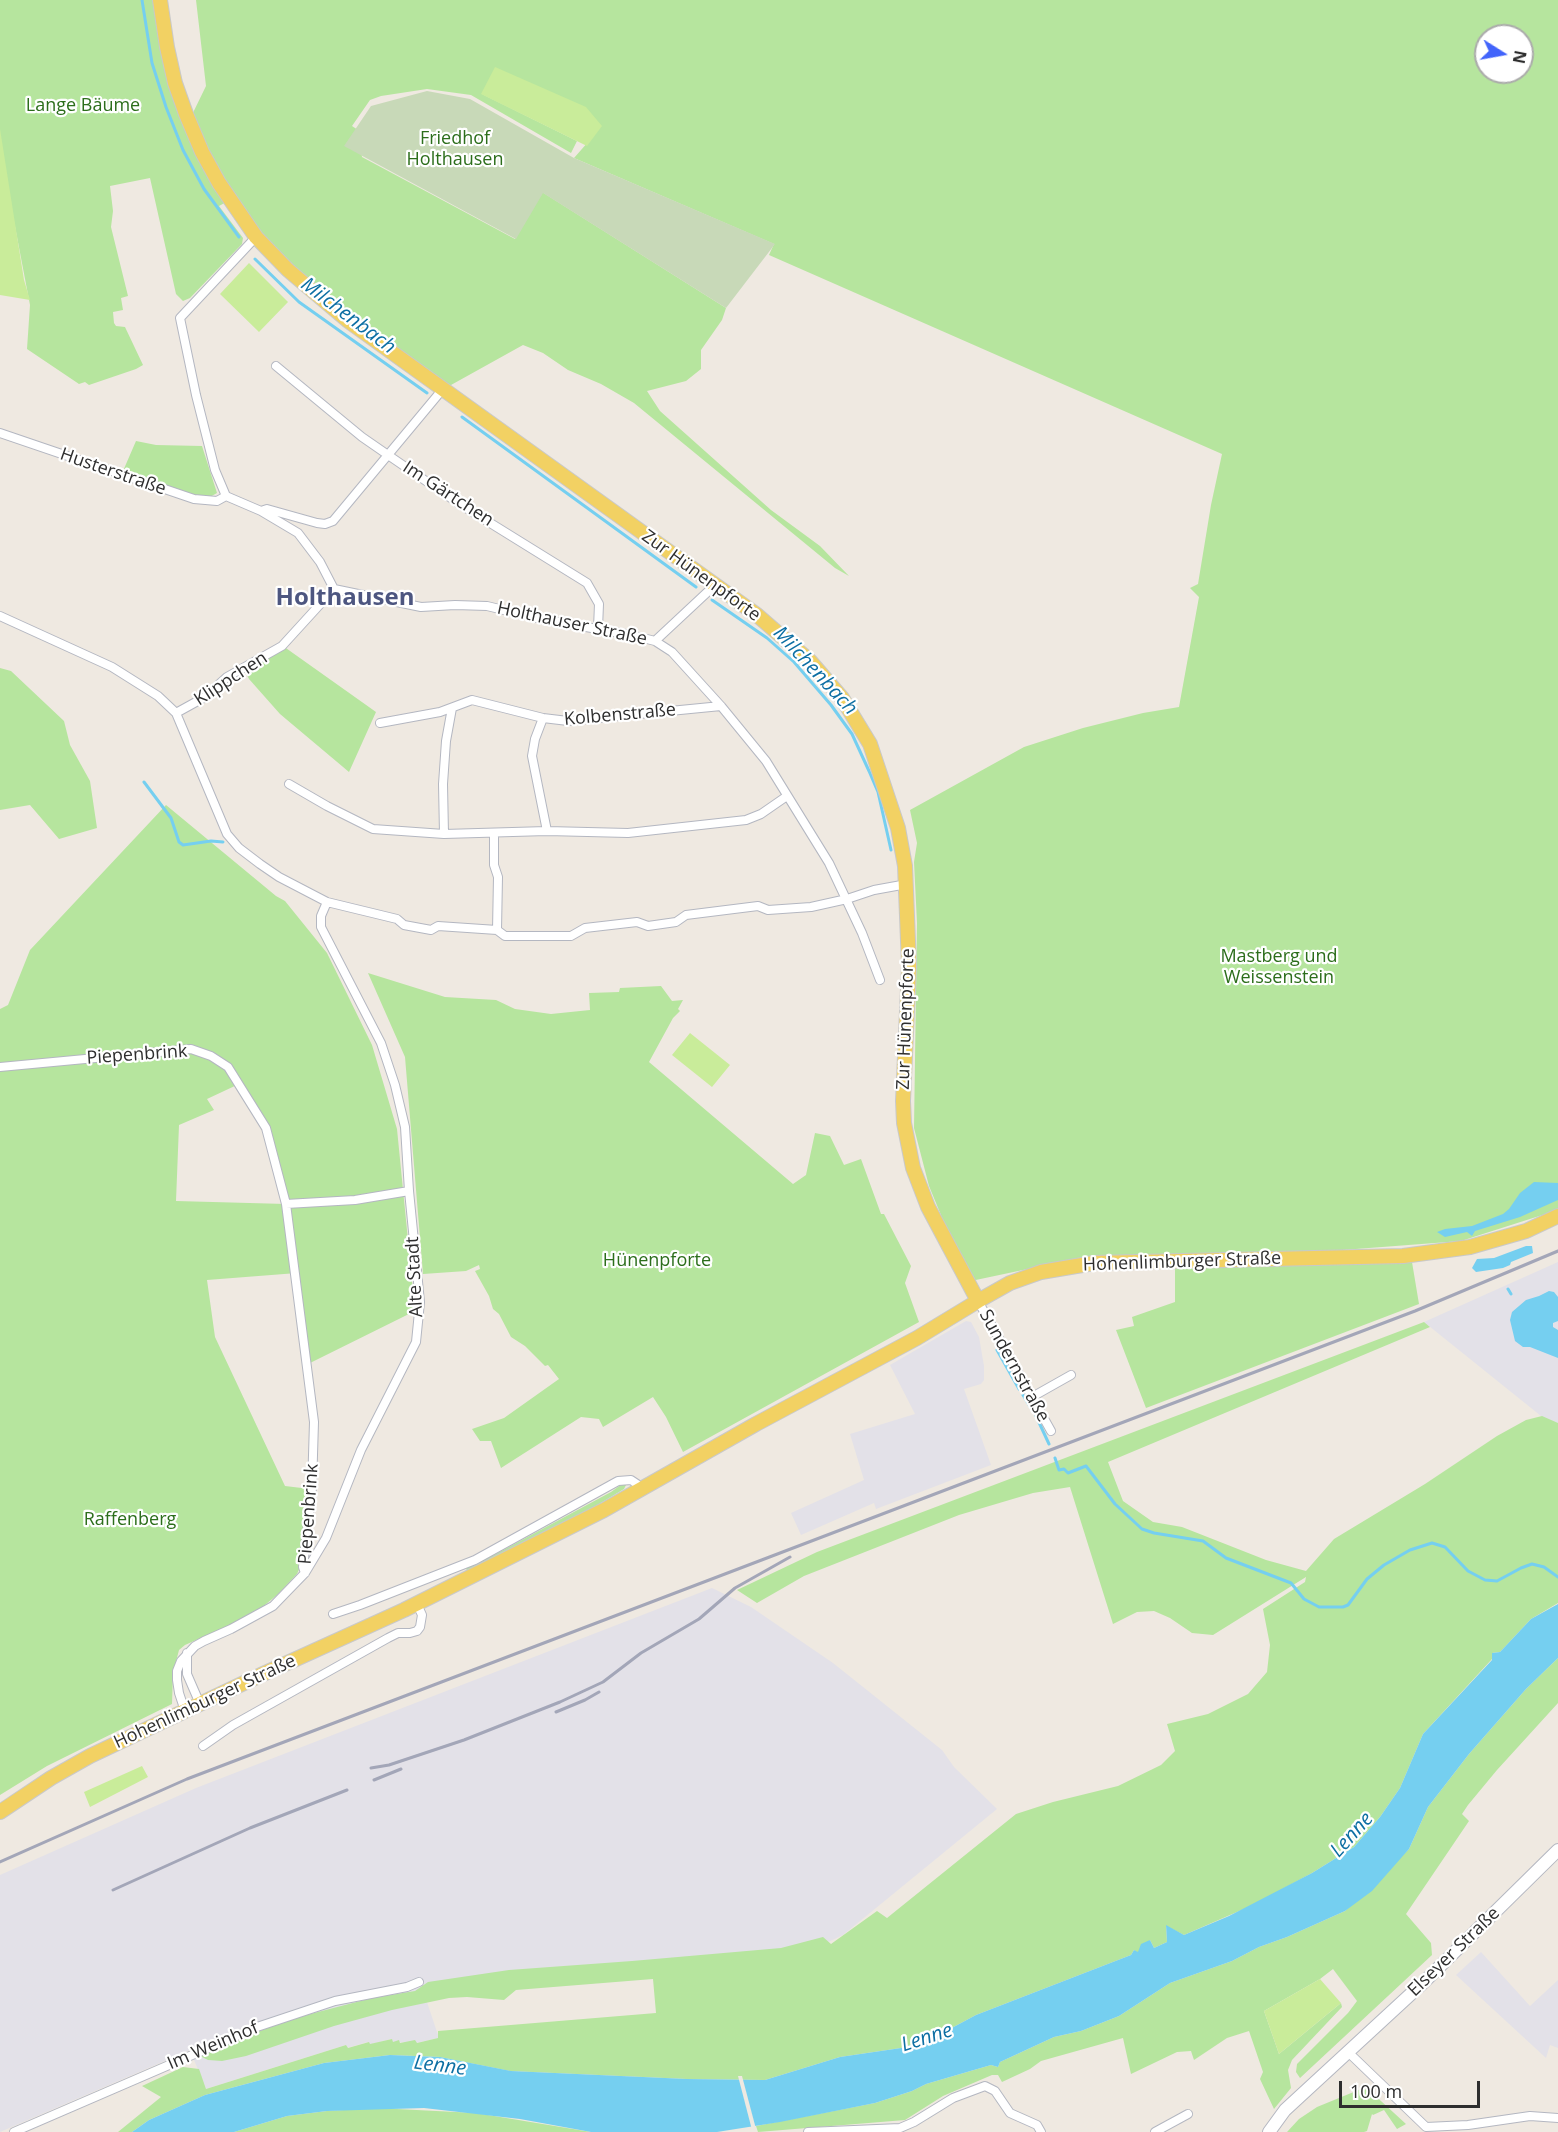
<!DOCTYPE html>
<meta charset="utf-8">
<style>
body{margin:0}
#map{position:relative;width:1558px;height:2132px;overflow:hidden;background:#efe9e1;font-family:"Open Sans",sans-serif}
canvas{display:block}
.north{position:absolute;left:1474px;top:24px;width:60px;height:60px;box-sizing:border-box;background:#fff;border:2px solid #ababab;border-radius:50%;rotate:101deg;font-size:16px;font-weight:700;line-height:24px;text-align:center;color:#2e2e2e}
.north::after{content:'';display:block;margin:auto;width:21px;height:27px;background:#4264fb;clip-path:polygon(50% 0,100% 100%,50% 72%,0 100%)}
.scale{position:absolute;left:1339px;top:2081px;width:141px;height:27px;box-sizing:border-box;border:3px solid #2e2e2e;border-top:0;padding-left:8px;font-size:18px;line-height:21px;white-space:nowrap;color:#2e2e2e;-webkit-text-stroke:4px #fff;paint-order:stroke}
</style>
<div id="map">
<canvas width="1558" height="2132"></canvas>
<div class="north">N</div>
<div class="scale">100 m</div>
</div>
<script>
const ctx = document.querySelector('canvas').getContext('2d');
ctx.lineJoin = 'round';
function fill(path, color) { ctx.fillStyle = color; ctx.fill(path, 'evenodd'); }
const poly = rows => new Path2D(rows.map(r => 'M' + r).join(''));
function stroke(path, color, width, dash) { ctx.strokeStyle = color; ctx.lineWidth = width; ctx.lineCap = dash ? 'butt' : 'round'; ctx.setLineDash(dash || []); ctx.stroke(path); }
function write(font, color, halo, rows, align = 'center') {
  ctx.font = font + ' "Open Sans",sans-serif'; ctx.lineWidth = 4.5; ctx.setLineDash([]); ctx.textBaseline = 'middle'; ctx.strokeStyle = halo; ctx.fillStyle = color; for (const [text, x, y, turn = 0] of rows) {
    ctx.save(); ctx.translate(x, y); ctx.rotate((+turn || 0) * Math.PI / 180); ctx.textAlign = isNaN(turn) ? turn : align; if (halo) ctx.strokeText(text, 0, 0); ctx.fillText(text, 0, 0); ctx.restore();
  }
}
fill(poly([
 [1558,1262,1558,1423,1546,1420,1424,1322],
 [966,1321,971,1322,979,1337,984,1366,984,1380,981,1384,964,1389,991,1465,876,1509,874,1503,801,1535,791,1513,864,1480,850,1434,915,1414,890,1365],
 [712,1588,751,1607,833,1663,942,1750,954,1767,997,1809,843,1935,824,1944,422,1987,439,2038,416,2043,393,2042,391,2039,369,2045,368,2042,347,2048,346,2045,206,2089,190,2050,0,2132,0,1875,196,1788],
 [1481,1952,1530,2006,1558,1980,1558,2048,1550,2045,1546,2058,1456,1975]
]), '#e3e1e8');
fill(poly([
 [0,0,159,0,189,121,206,86,196,0,1558,0,1558,1210,1461,1241,1290,1254,1144,1254,1056,1263,971,1281,962,1266,929,1186,914,1128,917,923,914,862,917,843,910,810,1024,747,1083,728,1143,713,1179,707,1199,597,1190,588,1198,584,1211,505,1222,454,769,255,774,244,574,158,596,133,482,94,577,141,571,153,471,95,427,89,381,96,370,100,352,126,358,130,362,157,515,239,542,192,726,308,722,320,701,350,701,369,686,381,647,391,660,411,771,510,820,546,849,576,835,568,634,403,601,384,568,370,543,353,523,345,442,390,315,294,230,200,219,206,243,238,242,244,190,298,183,301,176,294,150,178,110,186,113,211,111,227,128,296,121,298,123,310,113,312,114,323,116,326,125,327,143,365,136,369,89,385,85,382,79,384,27,349,30,305,0,148],
 [1486,36,1522,36,1522,72,1486,72],
 [136,441,156,445,202,446,217,493,208,498,188,495,123,471],
 [283,646,376,712,349,772,280,714,249,679,246,673],
 [0,668,11,671,64,721,70,745,90,781,97,828,59,839,30,805,0,810],
 [166,805,276,896,285,901,327,953,372,1045,397,1129,415,1311,308,1364,297,1273,207,1280,215,1337,285,1486,310,1489,301,1565,297,1574,277,1595,260,1609,232,1624,185,1645,179,1650,173,1673,172,1704,47,1766,0,1795,0,1009,8,1005,30,950],
 [239,1084,266,1128,286,1204,176,1201,179,1125,214,1110,207,1099],
 [368,973,445,997,496,1000,515,1009,551,1014,590,1010,589,993,619,992,620,988,661,986,672,1001,683,1000,678,1009,680,1011,673,1018,649,1062,793,1184,806,1175,815,1133,830,1136,844,1165,861,1159,881,1214,884,1214,911,1266,905,1283,919,1322,683,1452,666,1417,653,1397,603,1427,599,1419,581,1417,501,1468,491,1441,480,1441,472,1429,504,1418,559,1379,548,1365,545,1366,525,1346,511,1337,499,1314,493,1309,489,1296,475,1271,480,1269,479,1265,466,1271,423,1274,405,1057],
 [1411,1256,1419,1304,1146,1408,1116,1330,1134,1326,1132,1317,1175,1302,1175,1260],
 [1424,1322,1430,1327,1108,1462,1123,1501,1153,1522,1182,1527,1266,1560,1306,1571,1334,1539,1425,1484,1497,1436,1526,1420,1542,1416,1558,1423,1558,1603,1531,1619,1500,1652,1492,1653,1492,1659,1423,1734,1400,1788,1380,1817,1354,1847,1312,1873,1253,1905,1184,1935,1166,1926,1167,1942,1154,1948,1150,1940,1138,1953,1134,1950,1131,1955,976,2015,933,2038,901,2048,840,2057,765,2080,687,2079,510,2071,440,2057,390,2055,324,2063,205,2095,149,2120,132,2132,118,2132,161,2097,142,2086,183,2067,199,2069,206,2089,346,2045,348,2048,369,2042,370,2044,392,2039,393,2042,399,2040,400,2043,415,2040,417,2043,438,2038,438,2031,656,2013,653,1979,516,1990,504,2000,467,1997,449,1998,392,2010,334,2026,246,2056,222,2061,208,2060,198,2055,291,2019,372,1998,415,1991,428,1982,509,1970,632,1961,781,1948,823,1937,831,1944,877,1911,887,1918,1016,1814,1053,1802,1118,1786,1161,1765,1175,1751,1167,1724,1208,1714,1248,1694,1267,1672,1270,1645,1263,1609,1305,1582,1306,1577,1213,1635,1192,1633,1170,1618,1154,1611,1137,1612,1113,1624,1070,1487,1033,1493,959,1515,804,1576,757,1603,737,1590,817,1552],
 [622,1484,626,1485,624,1489,594,1507,467,1572,466,1567,494,1555,611,1492],
 [1558,1658,1558,1703,1497,1770,1468,1805,1462,1814,1469,1821,1406,1914,1431,1943,1432,1955,1300,2078,1296,2072,1297,2064,1348,2013,1357,2001,1333,1969,1320,1979,1264,2011,1279,2054,1341,2003,1342,2007,1292,2060,1288,2070,1291,2088,1274,2109,1260,2079,1263,2072,1249,2031,1227,2038,1194,2060,1191,2051,1177,2052,1131,2074,1123,2038,1041,2061,1030,2069,1002,2082,998,2075,992,2075,943,2096,905,2120,758,2132,756,2126,875,2103,912,2091,926,2084,991,2065,998,2067,1000,2062,1054,2037,1081,2031,1119,2016,1170,1983,1232,1961,1259,1947,1287,1937,1345,1911,1409,1849,1428,1807,1469,1754,1526,1689],
 [1361,2089,1369,2090,1406,2124,1397,2129,1384,2110,1373,2115,1372,2114,1367,2131,1364,2132,1287,2132,1299,2119,1317,2107],
 [377,2108,476,2113,591,2132,234,2132,287,2116,327,2111]
]), '#b6e59e');
fill(poly([
 [427,91,470,99,574,158,775,244,726,308,543,193,516,239,344,146,371,106]
]), '#c8d9b8');
fill(poly([
 [495,67,586,107,602,126,587,146,481,94],
 [0,129,24,280,30,300,0,295],
 [249,263,288,302,259,332,220,294],
 [690,1033,730,1065,712,1087,672,1055],
 [142,1766,148,1777,90,1807,84,1792],
 [1320,1979,1341,2003,1279,2054,1264,2011]
]), '#c9ec9a');
fill(poly([
 [1534,1182,1558,1183,1558,1200,1520,1217,1475,1231,1472,1236,1467,1232,1445,1237,1437,1232,1445,1229,1472,1226,1503,1214,1509,1209,1520,1193],
 [1526,1246,1532,1246,1533,1253,1511,1262,1510,1265,1503,1268,1476,1272,1472,1268,1477,1259,1494,1258],
 [1549,1291,1554,1292,1558,1297,1558,1321,1553,1323,1553,1327,1558,1330,1558,1358,1530,1347,1523,1347,1515,1341,1510,1320,1512,1312,1526,1300,1539,1296],
 [1558,1604,1558,1658,1526,1689,1469,1754,1428,1807,1409,1849,1372,1891,1345,1911,1287,1937,1259,1947,1232,1961,1170,1983,1119,2016,1081,2031,1054,2037,1000,2062,998,2067,991,2065,926,2084,912,2091,875,2103,780,2122,717,2132,591,2132,520,2119,424,2108,327,2111,287,2116,234,2132,132,2132,149,2120,205,2095,324,2063,390,2055,440,2057,511,2071,687,2079,765,2080,840,2057,901,2048,933,2038,976,2015,1131,1955,1134,1950,1138,1952,1141,1944,1150,1940,1154,1948,1167,1942,1166,1925,1184,1935,1229,1916,1312,1873,1354,1847,1380,1817,1400,1788,1423,1734,1492,1660,1492,1653,1500,1652,1531,1619]
]), '#75cff0');
fill(poly([
 [738,2076,742,2076,756,2129,752,2130]
]), '#efe9e1');
stroke(poly([
 [142,0,152,63,166,107,183,150,204,189,239,237],
 [255,259,299,302,427,393],
 [462,417,696,587],
 [712,600,767,638,794,662,831,705,852,734,869,771,878,792,891,850],
 [144,782,171,818,179,842,183,845,211,841,223,842],
 [1508,1289,1511,1294],
 [997,1350,1019,1389],
 [1023,1395,1031,1408],
 [1036,1416,1049,1444],
 [1055,1458,1059,1470,1064,1469,1068,1473,1086,1466,1115,1504,1142,1529,1154,1533,1203,1541,1226,1558,1291,1583,1304,1599,1319,1607,1343,1607,1348,1605,1367,1579,1384,1565,1410,1550,1432,1543,1445,1547,1468,1571,1485,1580,1497,1581,1521,1568,1532,1564,1544,1567,1558,1577]
]), '#75cff0', 3);
const street = poly([
 [276,366,362,437,388,455,458,503,587,583,599,604,598,628],
 [0,433,194,499,217,501,226,496],
 [226,496,261,511,298,533,320,562,334,589,421,607,455,605,487,606,541,619,631,635,655,641,672,652,721,706,766,761,829,863,862,933,880,980],
 [226,496,215,470,196,395,180,318,256,237],
 [261,511,267,509,317,523,325,524,333,521,442,390],
 [0,616,112,667,158,696,176,713,227,834,239,848,260,864,279,877,327,902,397,919,404,925,431,930,438,926,497,930,505,936,571,936,585,928,637,922,648,926,676,922,686,915,758,906,768,910,811,907,847,899,874,890,907,884],
 [655,641,715,585],
 [176,713,205,697,227,677,282,646,334,589],
 [380,723,440,712,472,700,543,718,568,721,721,706],
 [289,784,327,806,373,829,444,834,547,831,532,756,535,739,543,718],
 [547,831,628,833,746,820,761,814,787,796],
 [444,834,443,784,446,741,452,708],
 [494,834,494,865,498,877,497,930],
 [0,1067,191,1049,211,1056,228,1067,266,1128,286,1204,355,1200,409,1191],
 [286,1204,314,1422,312,1488,303,1567,305,1573],
 [978,1301,1051,1431],
 [1032,1397,1071,1375],
 [333,1614,360,1605,475,1560,618,1481,631,1480,637,1484,640,1490],
 [187,1653,187,1674,200,1704],
 [185,1711,179,1693,177,1680,177,1671,181,1661,195,1646,204,1641,231,1629,273,1606,305,1573,326,1538,361,1450,416,1342,420,1302,409,1191,405,1127,395,1085,381,1043,321,927,321,916,327,902],
 [203,1746,233,1725,388,1638,398,1633,410,1633,417,1631,420,1627,422,1615,417,1604],
 [1348,2052,1426,2127,1468,2125,1530,2116,1558,2118],
 [14,2132,257,2027,335,2001,407,1987,419,1982],
 [808,2132,900,2128,914,2122,953,2098,985,2086,995,2091,1010,2113,1037,2125,1041,2132],
 [1155,2132,1188,2114]
]);
const secondary = poly([
 [1269,2132,1285,2110,1425,1981,1558,1850]
]);
const primary = poly([
 [160,0,167,47,175,83,186,114,202,152,219,183,256,237,288,270,347,320,757,615,810,661,842,698,870,744,898,828,905,866,909,966,903,1101,904,1123,913,1168,928,1207,978,1301],
 [0,1812,51,1778,90,1756,263,1674,404,1610,604,1510,756,1424,917,1338,978,1301,1010,1283,1041,1272,1094,1263,1403,1256,1470,1247,1526,1231,1558,1216]
]);
stroke(street, '#b4b7c1', 10);
stroke(secondary, '#b4b7c1', 14);
stroke(primary, '#c9c9c9', 16);
stroke(street, '#fff', 8);
stroke(secondary, '#fff', 12);
stroke(primary, '#f2d163', 14);
stroke(poly([
 [556,1712,585,1700,599,1692],
 [371,1768,389,1765,464,1740,560,1702,603,1682,641,1653,699,1619,735,1588,790,1557],
 [374,1780,401,1769],
 [0,1862,187,1779,1415,1311,1558,1251],
 [113,1890,250,1828,347,1790]
]), '#a3a6b8', 3);
write('18px', '#2c6e1b', '#fff', [
 ["Lange Bäume",83,106],
 ["Friedhof",455,139],
 ["Holthausen",455,160],
 ["Mastberg und",1279,957],
 ["Weissenstein",1279,978],
 ["Hünenpforte",657,1261],
 ["Raffenberg",130,1520]
]);
write('18px', '#2e2e2e', '#fff', [
 ["Husterstraße",113,472,19],
 ["Im Gärtchen",448,494,33],
 ["Zur Hünenpforte",701,576,36],
 ["Holthauser Straße",572,624,12],
 ["Klippchen",231,679,-33],
 ["Kolbenstraße",620,715,-5],
 ["Zur Hünenpforte",906,1019,-88],
 ["Piepenbrink",137,1055,-4],
 ["Hohenlimburger Straße",1182,1262,-2],
 ["Alte Stadt",415,1277,-93],
 ["Sundernstraße",1014,1366,61],
 ["Piepenbrink",309,1514,-86],
 ["Hohenlimburger Straße",205,1702,-25],
 ["Elseyer Straße",1454,1952,-44],
 ["Im Weinhof",213,2046,-23]
]);
write('italic 20px', '#0d6fa3', '#fff', [
 ["Milchenbach",348,316,37],
 ["Milchenbach",815,671,47],
 ["Lenne",1352,1835,-48],
 ["Lenne",927,2038,-18],
 ["Lenne",440,2066,7]
]);
write('bold 24px', '#4d5680', '#fff', [
 ["Holthausen",345,598]
]);
</script>
